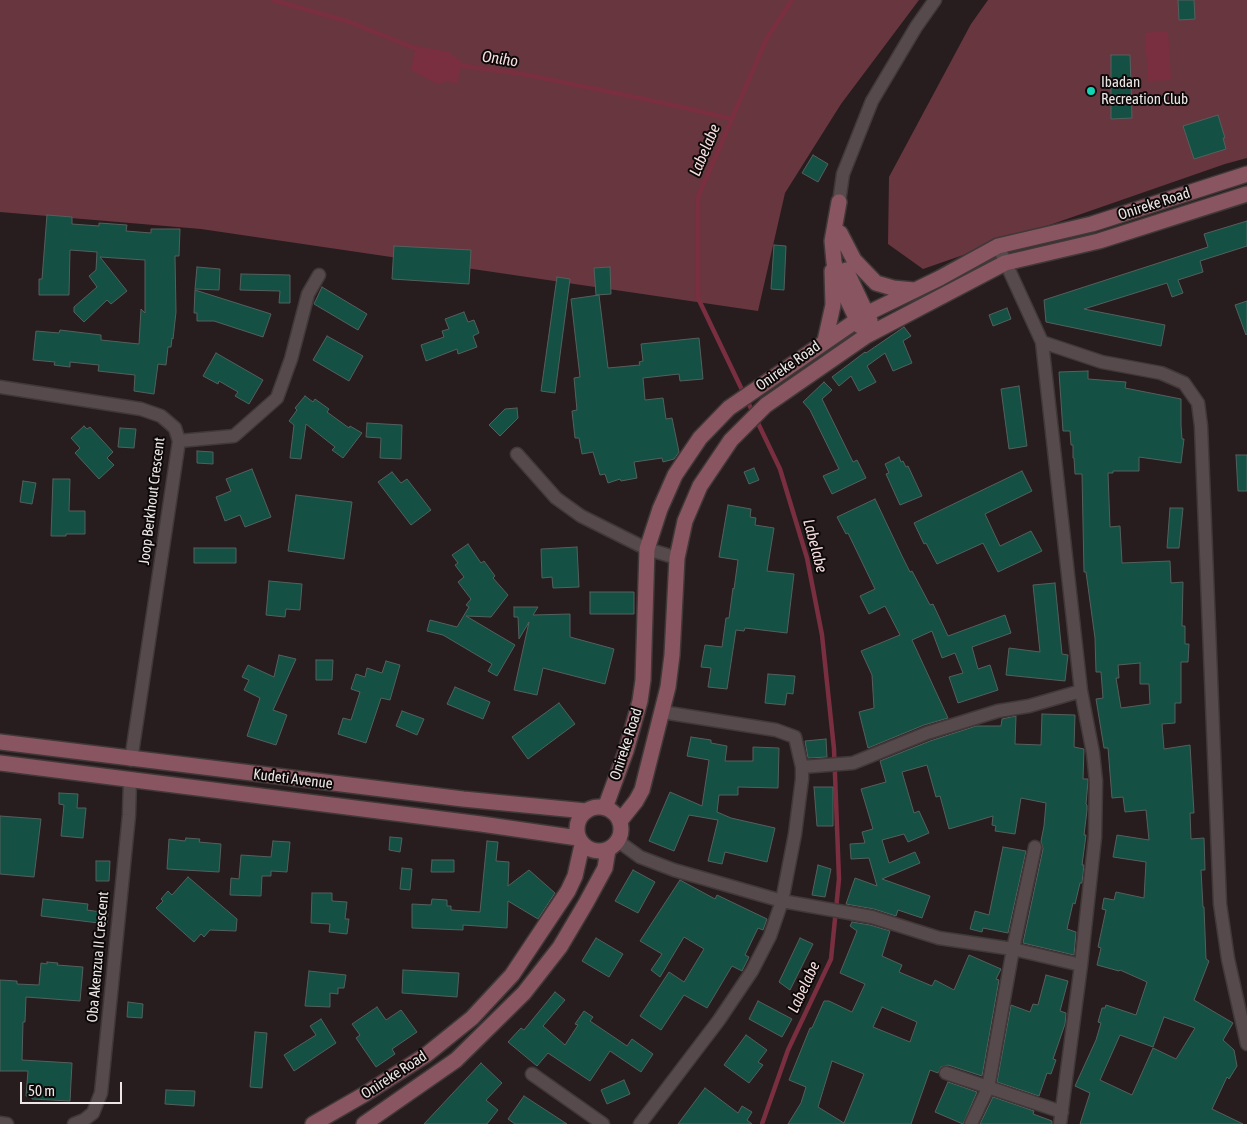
<!DOCTYPE html>
<style>
body{margin:0}
#map{position:relative;width:1247px;height:1124px;overflow:hidden;background:#271d1e;font-family:"Asap Condensed",sans-serif}
canvas{display:block}
.scale{position:absolute;left:20px;top:1082px;width:102px;height:22px;box-sizing:border-box;border:2px solid #ede6e6;border-top:0;padding-left:6px;font-size:15px;line-height:18px;white-space:nowrap;color:#ede6e6;-webkit-text-stroke:4px #0d0909;paint-order:stroke}
</style>
<div id="map">
<canvas width="1247" height="1124"></canvas>
<div class="scale">50 m</div>
</div>
<script>
const ctx = document.querySelector('canvas').getContext('2d');
ctx.lineJoin = 'round';
function fill(path, color) { ctx.fillStyle = color; ctx.fill(path, 'evenodd'); }
const poly = rows => new Path2D(rows.map(r => 'M' + r).join(''));
function stroke(path, color, width, dash) { ctx.strokeStyle = color; ctx.lineWidth = width; ctx.lineCap = dash ? 'butt' : 'round'; ctx.setLineDash(dash || []); ctx.stroke(path); }
function write(font, color, halo, rows, align = 'center') {
  ctx.font = font + ' "Asap Condensed",sans-serif'; ctx.lineWidth = 4; ctx.setLineDash([]); ctx.textBaseline = 'middle'; ctx.strokeStyle = halo; ctx.fillStyle = color; for (const [text, x, y, turn = 0] of rows) {
    ctx.save(); ctx.translate(x, y); ctx.rotate((+turn || 0) * Math.PI / 180); ctx.textAlign = isNaN(turn) ? turn : align; if (halo) ctx.strokeText(text, 0, 0); ctx.fillText(text, 0, 0); ctx.restore();
  }
}
fill(poly([
 [0,0,919,0,841,104,785,193,758,311,201,229,0,212],
 [988,0,1247,0,1247,158,1225,164,923,269,888,244,889,177,971,24]
]), '#68363f');
fill(poly([
 [1168,31,1171,80,1148,81,1145,33],
 [416,46,449,52,462,62,457,84,449,81,437,84,411,70]
]), '#7a2f40');
stroke(poly([
 [273,0,350,22,419,50],
 [456,65,523,74,673,105,732,119],
 [762,1124,788,1050,831,959,839,879,834,749,822,635,807,558,780,469,698,298,698,197,766,40,792,0]
]), '#7a2f40', 4.5);
const building = poly([
 [1178,0,1194,0,1195,19,1179,20,1178,0],
 [1111,55,1130,55,1132,118,1111,119,1111,55],
 [1218,115,1225,138,1223,138,1226,149,1194,159,1183,126,1218,115],
 [813,155,828,164,818,182,802,173,813,155],
 [47,215,72,217,72,224,99,226,99,223,127,225,126,231,151,233,151,229,180,229,179,256,175,256,176,312,173,339,172,338,171,347,168,347,166,365,158,364,154,394,134,391,135,375,98,371,99,365,70,362,70,367,54,365,55,362,33,360,36,331,59,333,60,330,101,335,101,340,139,344,141,309,145,313,145,260,100,257,127,291,111,304,107,300,84,322,74,312,74,307,97,287,89,276,96,270,97,252,70,250,69,295,39,295,39,279,42,279,47,215],
 [1247,221,1247,246,1200,261,1203,272,1178,280,1183,293,1172,297,1167,283,1084,309,1165,325,1161,346,1046,322,1044,300,1208,247,1204,234,1247,221],
 [774,245,786,246,784,290,771,289,774,245],
 [394,246,471,250,469,284,392,279,394,246],
 [197,267,220,269,219,290,195,289,197,267],
 [610,267,611,294,596,295,594,268,610,267],
 [241,274,290,275,290,303,279,303,280,291,240,290,241,274],
 [557,277,570,279,555,393,541,391,557,277],
 [322,287,367,314,358,330,314,304,322,287],
 [195,290,271,314,263,337,214,321,197,321,197,313,194,313,195,290],
 [599,295,608,368,640,365,639,362,643,361,641,344,699,338,703,379,680,381,679,374,643,378,645,400,663,398,666,419,672,418,679,452,674,459,663,462,662,458,634,462,637,478,621,481,620,479,608,483,605,474,600,475,593,452,582,454,579,438,575,438,572,411,577,410,574,378,580,377,571,299,599,295],
 [1247,301,1247,334,1246,335,1235,305,1247,301],
 [1007,308,1011,319,993,326,989,315,1007,308],
 [464,312,468,322,474,320,479,333,473,336,477,347,458,354,457,349,426,361,421,345,444,337,442,331,449,329,445,319,464,312],
 [904,327,911,336,903,341,912,363,893,371,885,353,867,366,876,382,859,391,851,376,839,386,832,377,865,352,866,353,904,327],
 [327,336,363,356,349,381,313,360,327,336],
 [216,353,263,380,249,404,235,396,238,392,219,381,218,384,203,376,216,353],
 [1088,371,1088,379,1126,382,1125,388,1181,399,1181,425,1182,439,1184,439,1181,463,1139,457,1139,471,1113,471,1113,473,1108,473,1110,527,1120,526,1122,563,1170,561,1171,583,1183,582,1182,626,1185,626,1185,644,1189,644,1188,662,1181,662,1181,703,1175,703,1175,723,1162,724,1164,749,1190,745,1194,813,1190,813,1191,839,1204,838,1205,870,1201,870,1203,907,1204,907,1206,959,1209,961,1194,1000,1233,1023,1223,1040,1234,1050,1237,1066,1229,1079,1227,1077,1212,1109,1243,1124,1080,1124,1090,1093,1075,1086,1096,1040,1101,1023,1098,1022,1102,1008,1105,1008,1106,1005,1136,1015,1147,982,1120,970,1119,971,1097,965,1101,948,1098,947,1106,910,1102,909,1104,898,1114,900,1116,892,1144,898,1146,862,1113,857,1117,835,1149,840,1146,810,1125,812,1123,797,1112,798,1108,748,1104,748,1096,699,1103,698,1101,672,1096,672,1095,638,1086,572,1084,572,1082,474,1075,474,1074,458,1073,458,1073,445,1071,445,1070,431,1063,431,1059,372,1088,371],
 [1140,663,1140,684,1149,684,1150,704,1121,708,1116,678,1119,678,1118,665,1140,663],
 [1164,1017,1195,1028,1176,1059,1153,1048,1132,1095,1100,1080,1120,1035,1153,1047,1164,1017],
 [824,382,832,390,822,399,853,462,857,460,866,478,832,494,823,476,839,469,810,410,803,402,824,382],
 [1019,386,1027,446,1009,449,1001,389,1019,386],
 [305,396,313,402,315,399,329,409,327,412,349,428,350,426,362,433,343,458,332,450,335,447,306,424,301,459,290,458,294,425,289,421,297,410,295,408,305,396],
 [517,408,518,418,500,436,489,425,505,409,517,408],
 [367,423,402,425,401,459,380,458,381,438,366,437,367,423],
 [84,426,87,429,90,427,113,452,107,458,114,465,99,479,75,453,80,448,71,438,84,426],
 [120,428,136,429,134,448,118,447,120,428],
 [197,451,213,452,213,464,197,463,197,451],
 [1236,455,1247,455,1247,491,1238,491,1236,455],
 [899,457,901,462,903,461,906,467,908,466,922,496,900,505,886,474,889,473,885,464,899,457],
 [754,468,759,480,749,484,744,472,754,468],
 [252,469,271,517,245,527,240,515,225,521,216,497,231,491,226,479,252,469],
 [1022,471,1032,491,985,514,1000,546,1031,531,1042,551,998,572,983,543,937,564,926,543,924,544,914,523,1022,471],
 [392,472,401,483,407,479,431,510,411,525,378,482,392,472],
 [53,479,70,479,69,511,85,511,85,534,66,534,66,536,51,536,53,479],
 [23,481,36,483,32,504,20,502,23,481],
 [296,495,352,502,344,559,288,551,296,495],
 [875,499,902,556,910,572,912,571,930,605,933,604,948,636,1005,615,1011,633,972,647,978,669,990,665,998,690,958,703,949,677,963,673,955,653,942,658,932,631,912,640,948,718,924,725,868,748,859,712,874,708,872,675,861,651,900,635,885,606,869,614,860,596,875,589,848,533,846,534,837,517,875,499],
 [728,505,751,509,750,517,756,518,755,525,774,528,767,571,794,574,787,633,745,628,744,631,736,630,727,689,708,687,711,668,701,667,705,645,722,647,726,618,729,618,733,588,734,589,738,560,719,557,728,505],
 [1170,508,1183,508,1179,548,1167,548,1170,508],
 [468,544,481,563,484,561,495,576,493,578,508,595,491,617,466,616,515,645,497,676,488,671,492,664,443,635,427,631,430,620,457,627,469,607,466,605,471,599,458,582,464,577,455,565,458,563,452,555,468,544],
 [577,547,579,587,553,588,552,577,542,578,541,549,577,547],
 [194,548,236,548,236,563,194,563,194,548],
 [269,581,302,584,300,610,286,609,285,617,266,615,269,581],
 [1055,583,1062,654,1068,655,1065,681,1006,675,1009,648,1040,652,1033,585,1055,583],
 [590,592,634,592,634,614,590,614,590,592],
 [514,607,538,607,533,615,570,614,570,637,614,649,605,684,543,668,537,695,514,690,529,622,519,639,518,617,514,617,514,607],
 [279,655,296,659,273,710,287,715,276,745,247,736,260,698,244,690,249,680,242,677,248,665,274,677,279,655],
 [316,660,333,660,332,680,316,680,316,660],
 [386,661,400,665,390,700,381,698,366,743,338,734,343,718,351,720,360,692,351,689,356,674,365,677,367,668,382,673,386,661],
 [768,674,795,676,793,694,787,693,785,705,765,703,768,674],
 [455,687,490,702,483,719,447,704,455,687],
 [559,703,575,724,528,759,512,737,559,703],
 [402,711,424,719,417,735,396,726,402,711],
 [1042,714,1075,715,1074,747,1084,749,1083,779,1088,779,1088,781,1086,804,1087,805,1087,810,1084,835,1086,835,1082,865,1084,865,1082,883,1080,883,1075,904,1073,903,1067,929,1076,932,1074,955,1023,943,1043,849,1041,841,1044,826,1046,803,1021,798,1015,834,995,831,996,826,992,825,993,816,949,829,940,796,936,797,927,765,902,772,914,813,919,811,929,833,908,842,904,834,882,840,889,863,915,852,920,863,882,879,930,896,922,918,898,910,896,916,874,909,846,904,855,878,877,886,869,858,851,859,850,844,865,843,862,832,873,829,861,789,886,782,880,761,930,741,976,726,1001,726,1002,719,1016,716,1015,744,1041,745,1042,714],
 [691,737,711,740,711,743,727,746,725,761,753,761,753,747,779,748,778,788,738,787,738,795,719,795,717,812,731,818,775,828,767,862,725,852,722,864,708,861,718,820,689,815,674,851,649,841,670,792,702,806,709,760,687,756,691,737],
 [826,739,827,757,808,758,805,741,826,739],
 [814,787,833,787,833,826,817,826,814,787],
 [59,793,78,794,77,808,86,808,83,838,61,836,64,805,59,804,59,793],
 [0,816,41,819,34,877,0,874,0,816],
 [390,837,402,838,400,852,389,850,390,837],
 [186,838,200,839,199,842,221,844,219,872,167,869,169,839,185,841,186,838],
 [273,841,290,842,287,872,271,871,271,876,262,876,261,896,230,895,231,878,239,879,241,855,271,857,273,841],
 [487,841,498,842,496,861,509,862,508,886,529,870,555,893,538,919,508,901,507,928,463,925,463,930,412,928,412,904,431,905,432,899,447,900,447,906,451,906,451,910,480,912,487,841],
 [1003,847,1026,851,1008,933,983,928,982,932,970,929,975,911,989,915,1003,847],
 [432,860,454,860,454,872,431,872,432,860],
 [96,861,110,861,109,881,96,881,96,861],
 [818,865,831,869,825,897,812,895,818,865],
 [402,868,412,869,410,890,400,889,402,868],
 [633,870,655,882,638,913,615,901,633,870],
 [188,877,237,919,236,931,210,930,204,937,201,934,194,942,156,908,163,901,161,899,168,891,172,895,188,877],
 [680,880,715,899,717,895,767,919,763,930,758,928,745,955,749,957,742,971,732,966,707,1008,684,995,661,1030,640,1016,669,972,684,982,704,949,684,937,660,977,651,970,662,954,640,941,680,880],
 [312,893,332,893,332,901,347,902,345,919,349,919,347,934,329,932,330,924,311,923,312,893],
 [43,899,88,904,87,910,108,913,107,924,41,916,43,899],
 [852,922,870,925,890,931,882,956,902,965,899,972,932,986,935,980,954,990,969,955,1001,969,996,979,999,980,982,1076,948,1065,941,1067,938,1073,930,1070,911,1124,788,1124,801,1103,806,1087,789,1080,810,1028,812,1028,824,1001,829,1001,852,1012,865,984,840,973,857,931,850,926,852,922],
 [882,1007,917,1022,910,1042,873,1027,882,1007],
 [832,1061,864,1074,844,1123,818,1107,832,1061],
 [596,938,623,954,609,977,582,961,596,938],
 [800,938,813,944,790,990,779,982,800,938],
 [47,962,58,963,57,965,83,967,80,1001,26,997,25,1022,23,1022,22,1060,72,1063,70,1101,32,1099,32,1096,26,1096,28,1071,0,1071,0,980,17,981,17,984,39,985,41,963,47,964,47,962],
 [403,970,459,973,457,997,402,993,403,970],
 [309,971,346,975,344,988,338,988,338,994,330,993,330,1007,305,1006,309,971],
 [1046,975,1068,981,1060,1011,1066,1013,1065,1024,1053,1059,1056,1060,1051,1074,1047,1073,1039,1096,997,1082,1011,1005,1030,1012,1033,1004,1038,1005,1046,975],
 [555,992,565,1000,543,1026,565,1045,578,1025,575,1024,584,1011,593,1017,590,1021,627,1046,632,1039,653,1054,641,1072,610,1051,590,1081,548,1053,537,1066,508,1042,521,1028,524,1030,555,992],
 [758,1001,792,1019,782,1037,749,1019,758,1001],
 [128,1002,143,1004,142,1018,127,1017,128,1002],
 [377,1007,386,1020,401,1010,417,1032,392,1049,395,1054,376,1067,356,1038,360,1035,352,1024,377,1007],
 [321,1019,336,1043,294,1071,284,1055,316,1035,310,1026,321,1019],
 [255,1032,267,1033,262,1088,250,1087,255,1032],
 [746,1035,767,1050,758,1062,763,1065,749,1083,724,1065,746,1035],
 [481,1063,502,1083,486,1100,498,1110,487,1124,424,1124,481,1063],
 [624,1080,630,1094,607,1104,601,1090,624,1080],
 [948,1082,977,1092,963,1124,935,1112,948,1082],
 [705,1088,738,1113,742,1106,752,1112,747,1120,752,1124,678,1124,705,1088],
 [166,1090,195,1091,194,1106,165,1104,166,1090],
 [524,1096,567,1124,515,1124,508,1119,524,1096],
 [993,1097,1034,1111,1033,1114,1052,1121,1052,1124,980,1124,993,1097]
]);
fill(building, '#145044');
stroke(building, '#54605c', 1);
const street = poly([
 [839,202,843,174,872,101,916,27,935,0],
 [998,246,1042,342,1081,691,1093,753,1096,781,1095,837,1081,965,1060,1124],
 [1042,342,1102,362,1161,373,1184,383,1198,403,1201,426,1220,904,1228,959,1247,1044],
 [0,387,141,409,161,416,175,428,179,441,131,760],
 [179,441,234,436,277,398,291,359,308,294,319,275],
 [517,454,556,498,581,516,647,549,677,558],
 [802,767,853,763,927,733,998,711,1029,706,1081,691],
 [618,841,640,857,674,870,782,901,872,917,939,938,1013,949,1081,965],
 [946,1073,1062,1112],
 [532,1074,603,1124],
 [0,1123,7,1124],
 [74,1124,84,1120,93,1113,101,1093,129,815,130,780],
 [640,1124,719,1020,752,971,770,936,782,901,795,834,802,779,802,767,795,737,776,730,662,712],
 [971,1124,988,1088,1013,949,1035,847]
]);
const secondary = poly([
 [839,202,832,241,834,262,838,280,860,326],
 [840,233,854,260,876,283,893,288,914,290],
 [846,270,870,321],
 [825,341,833,305,832,271],
 [0,742,463,799,586,811],
 [0,763,481,824,578,838],
 '577 829a22 22 0 1 1 44 0a22 22 0 1 1-44 0Z',
 [605,808,626,751,640,701,643,680,647,549,660,509,675,475,700,438,729,408,866,314,940,278,998,246,1092,224,1247,174],
 [620,821,636,801,642,790,668,687,672,655,677,558,685,521,700,486,731,440,766,405,866,336,1005,263,1099,241,1247,194],
 [313,1124,365,1094,426,1055,472,1018,512,975,568,891,575,876,582,845],
 [364,1124,456,1060,524,993,560,947,586,903,605,868,608,850]
]);
stroke(street, '#413839', 15);
stroke(secondary, '#413839', 18);
stroke(street, '#564a4c', 12);
stroke(secondary, '#885560', 15);
for (const [x, y, r, color] of [
 [1091,91,5,"#11d5b4"]
]) { const dot = new Path2D(); dot.arc(x, y, r, 0, 2 * Math.PI); ctx.fillStyle = color; ctx.fill(dot); stroke(dot, '#0d0909', 2); }
write('15px', '#ede6e6', '#0d0909', [
 ["Ibadan",1101,82],
 ["Recreation Club",1101,99]
], 'left');
write('15px', '#ede6e6', '#0d0909', [
 ["Onireke Road",1154,204,-18],
 ["Onireke Road",788,366,-35],
 ["Joop Berkhout Crescent",152,501,-83],
 ["Onireke Road",626,744,-72],
 ["Kudeti Avenue",293,779,7],
 ["Oba Akenzua II Crescent",98,957,-85],
 ["Onireke Road",394,1075,-33]
]);
write('italic 16px', '#f6dde0', '#0d0909', [
 ["Oniho",500,59,8],
 ["Labelabe",705,150,-67],
 ["Labelabe",815,546,75],
 ["Labelabe",804,987,-65]
]);
</script>
